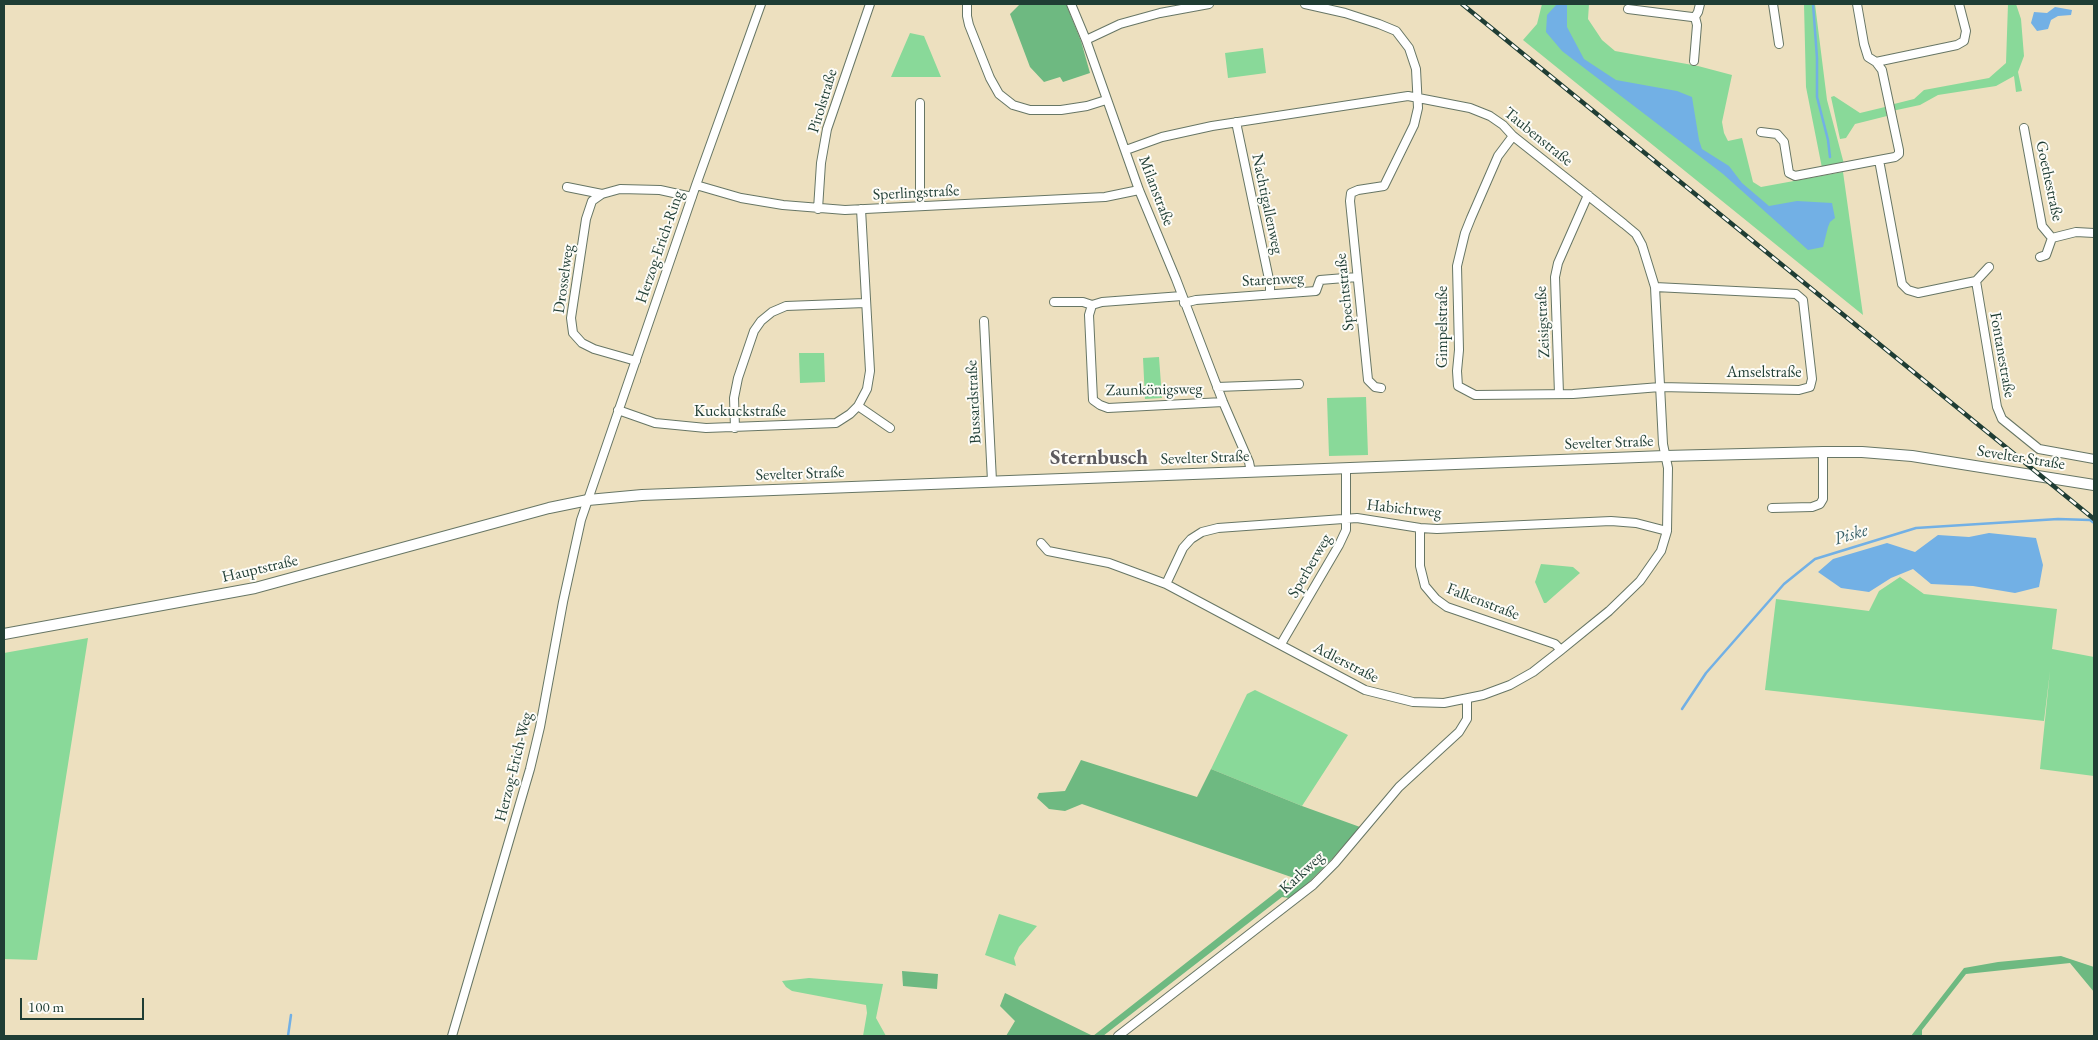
<!DOCTYPE html>
<meta charset="utf-8">
<style>
body{margin:0}
#map{position:relative;width:2098px;height:1040px;overflow:hidden;background:#ede0bf;font-family:"EB Garamond",serif}
canvas{display:block}
.frame{position:absolute;inset:0;border:5px solid #1f3d34;pointer-events:none}
.scale{position:absolute;left:20px;top:998px;width:124px;height:22px;box-sizing:border-box;border:2px solid #1f3d34;border-top:0;padding-left:6px;font-size:15px;line-height:18px;white-space:nowrap;color:#1f3d34;-webkit-text-stroke:4px #fdfcf7;paint-order:stroke}
</style>
<div id="map">
<canvas width="2098" height="1040"></canvas>
<div class="frame"></div>
<div class="scale">100 m</div>
</div>
<script>
const ctx = document.querySelector('canvas').getContext('2d');
ctx.lineJoin = 'round';
function fill(path, color) { ctx.fillStyle = color; ctx.fill(path, 'evenodd'); }
const poly = rows => new Path2D(rows.map(r => 'M' + r).join(''));
function stroke(path, color, width, dash) { ctx.strokeStyle = color; ctx.lineWidth = width; ctx.lineCap = dash ? 'butt' : 'round'; ctx.setLineDash(dash || []); ctx.stroke(path); }
function write(font, color, halo, rows, align = 'center') {
  ctx.font = font + ' "EB Garamond",serif'; ctx.lineWidth = 4; ctx.setLineDash([]); ctx.textBaseline = 'middle'; ctx.strokeStyle = halo; ctx.fillStyle = color; for (const [text, x, y, turn = 0] of rows) {
    ctx.save(); ctx.translate(x, y); ctx.rotate((+turn || 0) * Math.PI / 180); ctx.textAlign = isNaN(turn) ? turn : align; if (halo) ctx.strokeText(text, 0, 0); ctx.fillText(text, 0, 0); ctx.restore();
  }
}
fill(poly([
 [1542,4,1589,4,1588,19,1602,40,1615,51,1698,66,1732,75,1722,122,1724,133,1728,141,1742,138,1753,182,1761,187,1843,172,1863,315,1523,40,1537,24],
 [1804,4,1815,4,1827,100,1844,164,1822,168,1806,87],
 [2008,4,2016,4,2021,19,2024,56,2018,72,2022,91,2016,92,2014,76,1996,86,1938,95,1920,105,1892,111,1890,105,1914,99,1924,90,1989,78,2006,63],
 [910,33,924,36,941,77,891,77],
 [1263,48,1266,73,1228,78,1225,53],
 [1834,96,1860,113,1885,107,1887,116,1855,124,1846,138,1840,139,1831,97],
 [799,353,824,353,825,382,800,383],
 [1159,357,1162,398,1145,399,1143,358],
 [1366,397,1368,455,1329,456,1327,398],
 [1541,564,1573,567,1580,573,1546,603,1544,603,1535,582],
 [1900,577,1924,594,2057,609,2052,649,2094,657,2094,776,2040,769,2050,671,2044,721,1765,690,1776,599,1869,611,1879,591],
 [88,638,37,960,4,959,4,653],
 [1255,690,1348,735,1302,806,1211,769,1247,694],
 [999,914,1037,926,1019,947,1014,958,1016,966,985,955],
 [809,978,883,984,876,1018,886,1036,863,1036,867,1013,866,1005,792,991,786,987,782,981]
]), '#89d999');
fill(poly([
 [1020,4,1066,4,1081,41,1090,73,1063,82,1060,77,1044,82,1030,67,1010,14],
 [1081,760,1197,797,1211,769,1302,806,1360,827,1332,859,1305,886,1289,898,1282,897,1103,1036,1006,1036,1015,1021,1000,1006,1005,993,1093,1036,1294,878,1082,804,1065,811,1049,809,1037,798,1039,793,1065,791],
 [2061,956,2094,967,2094,992,2070,963,1966,974,1922,1030,1922,1036,1911,1036,1964,968,1998,962],
 [902,971,938,974,937,989,903,986]
]), '#6eb981');
fill(poly([
 [1557,4,1567,4,1567,27,1584,59,1616,80,1677,91,1692,97,1699,140,1702,149,1729,166,1742,183,1769,206,1797,201,1832,203,1835,218,1830,222,1828,227,1823,247,1808,250,1723,174,1562,51,1546,32,1547,15],
 [2055,7,2072,10,2071,15,2058,16,2051,20,2048,29,2037,31,2031,23,2034,12,2047,13],
 [1989,533,2036,538,2043,565,2039,587,2015,593,1973,586,1931,584,1913,569,1891,578,1869,592,1841,588,1818,572,1833,559,1887,543,1915,552,1938,535,1969,537]
]), '#72b0e5');
stroke(poly([
 [1813,4,1817,58,1817,97,1828,140,1830,157],
 [1682,709,1706,673,1784,584,1815,559,1916,528,2058,519,2090,520,2094,523],
 [288,1036,291,1015]
]), '#72b0e5', 2.5);
const minor = poly([
 [967,4,967,16,969,25,990,78,999,94,1013,105,1030,110,1061,110,1087,106,1106,100],
 [1071,4,1086,40,1139,190,1176,279,1223,402,1249,462,1251,472],
 [1305,4,1345,13,1379,24,1396,31,1409,48,1416,69,1418,108,1414,125,1384,186,1358,190,1351,193,1350,201,1368,380,1375,387,1381,388],
 [1773,4,1779,44],
 [1857,4,1864,44,1868,57,1876,62,1882,70,1899,150,1899,154,1895,157,1879,160,1902,284,1908,290,1918,293,1976,281,1989,267],
 [1628,9,1692,17,1695,17,1698,12,1700,4],
 [1086,40,1120,24,1160,13,1209,4],
 [1694,61,1697,25,1695,17],
 [1876,62,1957,45,1964,41,1966,31,1959,4],
 [920,103,920,206],
 [1236,122,1270,284,1270,293],
 [2024,128,2042,226,2052,238],
 [1761,132,1777,134,1784,142,1789,173,1795,176,1879,160],
 [1513,136,1498,156,1471,218,1465,233,1457,266,1459,350,1457,371,1458,386,1475,395,1573,394,1660,387,1799,390,1810,387,1812,379,1803,300,1796,294,1655,287],
 [696,185,741,198,783,205,845,210,1105,197,1139,190],
 [567,187,602,194],
 [818,209,821,163,827,129,870,4],
 [2040,257,2046,255,2052,238,2076,232,2094,233],
 [1976,281,1997,407,2002,419,2039,449,2094,459],
 [1182,296,1102,302,1092,305,1089,315,1093,400,1100,405,1108,408,1223,402],
 [1054,302,1083,302,1092,305],
 [1184,303,1196,300,1316,291,1320,280,1357,277],
 [984,321,992,481],
 [636,361,594,349,582,343,573,333,571,318,586,219,592,201,602,194,620,189,660,190,692,197],
 [1217,387,1299,384],
 [1559,394,1555,277,1558,263,1588,195],
 [858,406,890,428],
 [618,410,655,423,706,428,836,423,850,414,858,406,867,389,870,371,861,209],
 [735,428,734,398,738,378,754,331,761,321,772,312,786,306,865,303],
 [1772,508,1812,507,1820,504,1823,499,1823,452],
 [1420,528,1420,566,1425,586,1436,599,1447,607,1555,644,1561,650],
 [1041,543,1048,551,1109,563,1166,584,1365,690,1413,702,1444,703,1483,695,1510,685,1533,672,1561,650,1609,611,1640,581,1661,551,1667,531,1668,468,1663,444,1655,287,1642,245,1636,234,1624,224,1513,136,1503,125,1490,116,1470,108,1408,96,1212,126,1162,137,1126,150],
 [1166,584,1183,548,1191,539,1202,532,1218,528,1357,518,1420,528,1437,529,1611,521,1636,523,1667,531],
 [1281,644,1339,545,1346,530,1346,468],
 [452,1036,530,769,540,727,563,602,581,520,696,185,761,4],
 [1118,1036,1313,885,1335,863,1399,787,1459,732,1467,719,1467,699]
]);
const tertiary = poly([
 [4,634,255,588,549,508,588,500,642,495,1665,456,1823,452,1862,452,1912,456,2094,485]
]);
stroke(minor, '#677665', 10);
stroke(tertiary, '#677665', 12);
stroke(minor, '#fff', 8);
stroke(tertiary, '#fff', 10);
const rail = poly([
 [1462,4,2094,519]
]);
stroke(rail, '#1f3d34', 4.5);
stroke(rail, '#fdfcf7', 2.5, [8]);
write('16px', '#1f3d34', '#fdfcf7', [
 ["Pirolstraße",823,101,-73],
 ["Taubenstraße",1538,137,39],
 ["Goethestraße",2049,181,78],
 ["Milanstraße",1156,191,69],
 ["Sperlingstraße",916,193,-3],
 ["Nachtigallenweg",1267,204,78],
 ["Herzog-Erich-Ring",660,247,-71],
 ["Drosselweg",564,279,-82],
 ["Starenweg",1273,280,-3],
 ["Spechtstraße",1345,292,-96],
 ["Zeisigstraße",1543,322,-93],
 ["Gimpelstraße",1443,327,-90],
 ["Fontanestraße",2002,355,80],
 ["Amselstraße",1764,373],
 ["Zaunkönigsweg",1154,390,-1],
 ["Bussardstraße",974,402,-93],
 ["Kuckuckstraße",740,412],
 ["Sevelter Straße",1609,443,-2],
 ["Sevelter Straße",1205,458,-2],
 ["Sevelter Straße",2021,458,9],
 ["Sevelter Straße",800,474,-2],
 ["Habichtweg",1404,509,6],
 ["Sperberweg",1310,566,-60],
 ["Hauptstraße",260,569,-13],
 ["Falkenstraße",1483,602,21],
 ["Adlerstraße",1346,663,27],
 ["Herzog-Erich-Weg",514,767,-76],
 ["Karkweg",1302,873,-43]
]);
write('italic 18px', '#386069', '#fdfcf7', [
 ["Piske",1851,535,-17]
]);
write('bold 21px', '#5d5b5f', '#fdfcf7', [
 ["Sternbusch",1099,458]
]);
</script>
